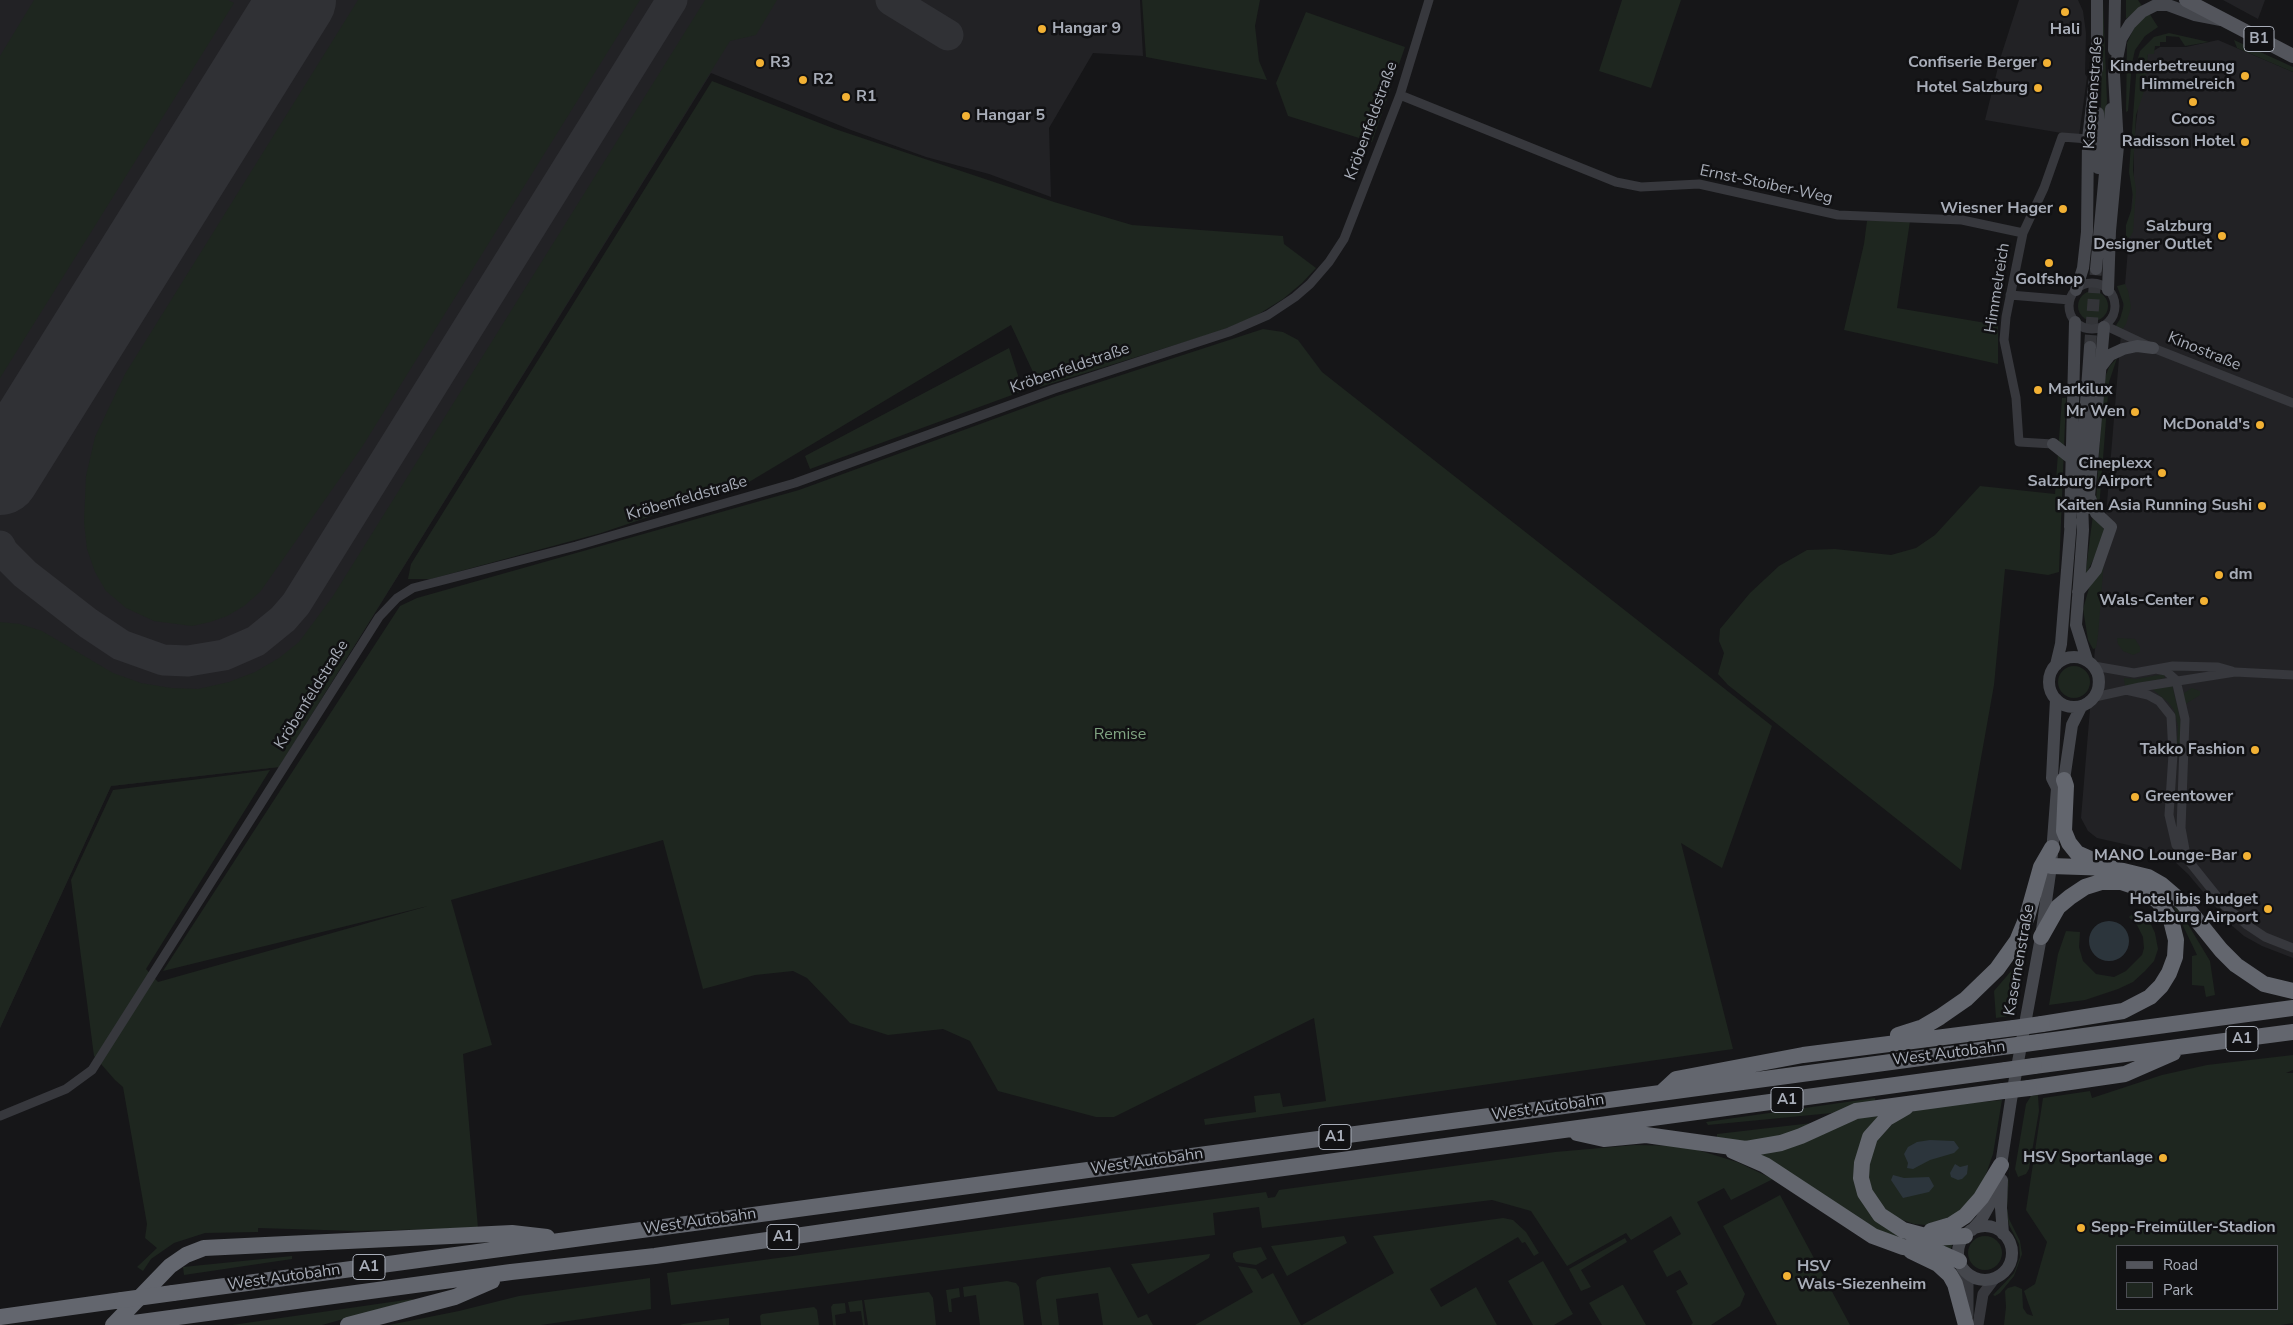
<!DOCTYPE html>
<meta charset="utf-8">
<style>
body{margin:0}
#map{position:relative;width:2293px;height:1325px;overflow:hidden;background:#161618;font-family:"Nunito Sans",sans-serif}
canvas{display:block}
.legend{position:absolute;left:2116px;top:1245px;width:162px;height:65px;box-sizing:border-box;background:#111113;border:1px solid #4d4f55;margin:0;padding:6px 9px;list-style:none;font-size:15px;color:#a8adb8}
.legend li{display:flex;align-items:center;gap:10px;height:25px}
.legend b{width:25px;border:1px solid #4d4f55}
</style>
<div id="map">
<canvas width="2293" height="1325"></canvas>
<ul class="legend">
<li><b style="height:6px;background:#53555c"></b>Road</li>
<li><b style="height:14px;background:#1e261f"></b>Park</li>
</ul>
</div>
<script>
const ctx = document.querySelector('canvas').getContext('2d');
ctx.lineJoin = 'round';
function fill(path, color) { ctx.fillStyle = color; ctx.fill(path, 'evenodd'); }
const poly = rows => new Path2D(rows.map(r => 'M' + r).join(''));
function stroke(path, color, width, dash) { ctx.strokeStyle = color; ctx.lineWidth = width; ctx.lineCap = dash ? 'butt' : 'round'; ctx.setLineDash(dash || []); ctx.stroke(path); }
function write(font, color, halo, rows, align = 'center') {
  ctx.font = font + ' "Nunito Sans",sans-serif'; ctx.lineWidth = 5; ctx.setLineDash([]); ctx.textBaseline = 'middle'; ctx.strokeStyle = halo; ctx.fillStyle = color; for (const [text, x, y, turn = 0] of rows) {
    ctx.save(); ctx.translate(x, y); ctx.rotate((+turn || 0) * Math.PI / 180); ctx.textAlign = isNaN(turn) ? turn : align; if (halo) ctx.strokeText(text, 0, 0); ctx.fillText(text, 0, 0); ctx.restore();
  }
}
fill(poly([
 [0,0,1140,0,1143,56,1093,53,1049,128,1051,197,989,174,926,157,851,130,711,73,279,767,111,786,0,1028],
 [2019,0,2078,0,2083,11,2086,33,2085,74,2087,77,2079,136,1985,120,2000,59],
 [2223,0,2265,0,2258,19],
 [2218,40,2293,72,2293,958,2262,946,2244,936,2230,924,2188,874,2174,861,2146,849,2097,838,2088,831,2081,818,2134,176,2134,141,2142,73,2148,54,2160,47,2186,47]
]), '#222225');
fill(poly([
 [34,0,228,0,234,3,0,378,0,56],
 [358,0,640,0,362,447,260,592,244,606,227,616,210,622,192,626,154,621,126,608,106,591,95,572,87,549,84,522,86,476,95,437,125,374],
 [705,0,777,0,756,35,730,41,279,767,111,786,0,1028,0,622,20,624,42,631,113,673,141,683,171,688,198,689,229,682,255,672,279,658,299,642,333,596],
 [1142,0,1260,0,1255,26,1259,61,1267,80,1146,57],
 [1622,0,1681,0,1651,88,1599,71],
 [2103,0,2107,101,2103,159,2100,160],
 [2126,0,2138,0,2142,6,2126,19],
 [1306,12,1405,47,1372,142,1288,116,1276,83],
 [2149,13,2158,27,2145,36,2135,50,2132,63,2128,111,2126,112,2127,43,2135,26],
 [2169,33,2209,42,2185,46,2179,37,2166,36,2166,42,2160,42,2160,46,2155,46,2154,54,2148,54,2144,91,2136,115,2133,170,2136,190,2133,232,2130,237,2126,239,2126,225,2132,208,2133,196,2129,172,2137,62,2140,51,2154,37],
 [2234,40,2293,67,2293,72,2237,48],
 [712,81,835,129,1054,202,1132,225,1283,236,1284,244,1316,268,1302,283,1283,299,1254,317,1217,332,1040,387,1011,325,744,485,601,533,431,579,408,579,411,564],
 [1867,221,1910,221,1897,308,1998,325,1998,364,1844,330,1864,244],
 [2125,284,2128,291,2131,307,2126,324,2122,330,2115,327,2120,319,2124,305,2117,286],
 '2078 306a15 15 0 1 1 30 0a15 15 0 1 1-30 0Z',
 [1263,329,1283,332,1298,340,1322,372,1772,726,1722,868,1681,843,1733,1049,1205,1125,1204,1119,1256,1112,1254,1096,1280,1093,1283,1107,1326,1101,1314,1018,1114,1117,1096,1117,998,1091,970,1041,943,1029,888,1035,850,1023,807,978,793,971,755,975,703,989,663,840,451,900,492,1045,463,1054,478,1228,356,1231,258,1228,258,1232,205,1233,174,1243,151,1259,143,1271,137,1267,157,1248,145,1238,147,1224,123,1087,115,1080,94,1056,71,880,113,790,270,770,146,969,158,982,428,906,163,971,400,606,417,598,799,490,1057,396],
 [1009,348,1023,391,810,469,805,456],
 [2117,358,2109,382,2099,509,2096,501,2104,380,2109,367],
 [2062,398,2066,398,2059,572,2048,575,2005,569,1994,685,1961,870,1728,685,1718,674,1724,653,1719,641,1720,629,1750,593,1779,566,1807,550,1835,549,1891,555,1916,548,1935,535,1980,486,2055,494],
 [2093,515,2107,533,2085,576],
 [2104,560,2098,635,2096,648,2093,649,2088,640,2083,609,2089,588],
 [2117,638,2135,639,2140,647,2140,652,2133,655,2123,651,2118,644],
 '2058 682a16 16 0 1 1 32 0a16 16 0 1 1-32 0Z',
 [2164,674,2165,678,2125,686,2124,678,2136,679],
 [2172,685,2182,726,2180,757,2176,757,2178,726,2174,710,2168,702,2152,689],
 [2192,688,2200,691,2200,695,2184,705,2184,693],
 [2177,906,2210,961,2215,995,2206,997,2204,986,2192,985,2192,956,2197,955,2174,907],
 [2139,908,2148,918,2155,933,2158,949,2154,961,2145,971,2133,982,2118,989,2085,1000,2049,1005,2058,954,2066,931,2080,932,2079,947,2083,961,2096,974,2114,977,2126,971,2142,955,2144,948,2143,937,2137,925,2129,917],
 [2018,963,2025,964,2015,1015,1996,1018,1994,991],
 [2293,1055,2293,1070,2286,1073,2293,1073,2293,1323,2281,1325,2004,1325,2006,1307,2005,1291,2008,1288,2015,1286,2022,1289,2023,1308,2027,1314,2033,1316,2024,1291,2035,1284,2047,1242,2026,1210,2043,1098,2090,1091,2092,1098,2162,1075,2207,1065],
 [2117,1246,2277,1246,2277,1309,2117,1309],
 [2038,1095,2039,1111,2029,1169,2026,1174,2018,1177,2015,1169,2026,1104,2031,1096],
 [1875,1098,1875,1102,1832,1113,1708,1125,1706,1122],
 [2002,1100,1993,1154,1984,1180,1977,1193,1955,1215,1926,1225,1914,1224,1897,1218,1882,1206,1872,1191,1868,1173,1872,1146,1900,1116,1917,1110,1943,1106],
 [1881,1111,1861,1144,1874,1218,1897,1235,1953,1241,1951,1249,1884,1235,1755,1153],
 [1812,1123,1792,1133,1750,1142,1717,1138,1717,1134],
 [1635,1145,1685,1146,1737,1162,1773,1179,1731,1200,1724,1188,1697,1202,1745,1294,1740,1306,1711,1325,1691,1325,1693,1323,1676,1291,1688,1284,1680,1270,1667,1277,1653,1251,1681,1234,1671,1216,1631,1240,1626,1233,1567,1266,1531,1211,1492,1200,1262,1228,1259,1207,1213,1213,1215,1235,671,1305,667,1273,1266,1192,1268,1198,1275,1197,1279,1190,1555,1152],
 [2011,1152,2007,1208,2009,1219,2020,1241,2022,1254,2014,1276,2000,1293,1995,1296,1993,1295,2014,1273,2020,1257,2019,1244,2009,1225,2006,1209],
 [1780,1195,1850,1325,1777,1325,1723,1226],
 [1503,1218,1513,1220,1526,1232,1539,1253,1534,1256,1525,1242,1522,1243,1518,1237,1430,1289,1441,1307,1476,1287,1497,1325,1302,1325,1394,1273,1373,1236],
 '1968 1253a17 17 0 1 1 34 0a17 17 0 1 1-34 0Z',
 [1344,1236,1347,1243,1287,1276,1271,1246],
 [1625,1238,1627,1242,1581,1270,1591,1287,1581,1291,1569,1269],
 [1261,1247,1267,1259,1256,1265,1236,1262,1233,1257,1233,1253,1237,1251],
 [1210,1254,1209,1258,1148,1294,1131,1264],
 [292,1256,292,1259,184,1275,183,1267],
 [1543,1261,1573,1314,1554,1325,1533,1325,1508,1281],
 [1238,1266,1256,1269,1262,1279,1273,1273,1301,1325,1195,1325,1253,1292],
 [1110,1267,1138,1318,1147,1314,1153,1325,1103,1325,1098,1293,1056,1299,1059,1325,1042,1325,1036,1283,1037,1280,1042,1277],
 [650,1278,651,1309,541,1325,389,1325,459,1311,519,1296],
 [1007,1281,1016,1283,1019,1287,1024,1325,980,1325,976,1295,964,1297,963,1287],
 [1622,1285,1623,1285,1646,1325,1602,1325,1589,1303],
 [959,1288,960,1297,951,1299,952,1312,949,1312,946,1290],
 [929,1292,933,1298,936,1325,868,1325,864,1300],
 [412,1299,413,1300,322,1325,232,1325],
 [862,1300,865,1325,863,1325,861,1311,850,1312,848,1302],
 [845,1303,846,1313,835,1315,836,1325,833,1325,831,1307,833,1304],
 [814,1307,817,1310,819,1325,761,1325,760,1316,762,1314],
 [729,1318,729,1325,680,1325,683,1324]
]), '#1e261f');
fill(poly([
 '2089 941a20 20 0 1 1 40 0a20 20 0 1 1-40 0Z',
 [1930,1140,1954,1141,1959,1148,1954,1153,1930,1160,1913,1169,1907,1168,1908,1163,1904,1154,1908,1147,1917,1142],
 [1955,1164,1960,1167,1968,1165,1967,1174,1962,1179,1958,1180,1951,1177,1950,1173],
 [1893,1175,1904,1178,1929,1177,1934,1186,1929,1192,1903,1198,1891,1180]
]), '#2c353c');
stroke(poly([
 [891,0,948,35],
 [0,546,3,552,25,574,88,623,121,645,163,660,188,661,224,655,256,641,283,619,296,604,672,0]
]), '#303135', 31);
stroke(poly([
 [0,476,297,0]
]), '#303135', 78);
stroke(poly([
 [2090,347,2096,269]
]), '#333438', 12, [12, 6]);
stroke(poly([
 [1400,95,1616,182,1641,187,1699,184,1838,215,1962,220,2023,233],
 '2069 306a23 23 0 1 1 46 0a23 23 0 1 1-46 0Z',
 [2010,295,2070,300],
 [2106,326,2153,348,2293,403],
 [2053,444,2019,442,2016,398,2004,340,2006,317,2023,233,2044,188,2062,137,2088,139],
 [2094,666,2134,673,2173,666,2218,667,2232,671],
 [2156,669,2166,671,2176,680,2185,719,2181,828,2186,855],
 [2126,690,2148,695,2159,701,2171,716,2173,754,2169,815,2176,845,2224,905,2247,925,2265,937,2293,948],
 [2095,697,2140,687,2235,672,2293,675],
 [0,1116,66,1089,92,1070,379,617,397,598,413,588,576,546,795,483,1054,389,1229,332,1268,315,1295,297,1310,284,1329,262,1344,239,1400,95,1429,0]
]), '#37383d', 9);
stroke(poly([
 [1962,1268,1968,1282,1968,1315],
 [1978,1325,1983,1294,1995,1278]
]), '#37383d', 11);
stroke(poly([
 [2097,0,2097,69],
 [2114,50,2115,0],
 [2098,168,2098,113],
 [2096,269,2111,109],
 [2076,290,2083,268,2087,232,2088,139,2097,61],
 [2108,290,2110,231,2118,146,2114,74,2121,39,2130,24,2142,12,2156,5,2168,5,2195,15,2221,20],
 [2100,368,2110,355,2123,349,2137,346,2153,348],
 [2053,444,2072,459],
 [2088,508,2104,327],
 [2070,527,2075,322],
 [2078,592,2096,570,2111,527,2096,513,2090,498],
 '2049 682a25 25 0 1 1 50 0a25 25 0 1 1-50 0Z',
 [2087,660,2076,625,2083,530,2081,472,2090,347],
 [2056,665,2061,644,2071,521],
 [2059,786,2064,780,2072,725,2081,707],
 [2002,1180,2001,1208,2003,1234],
 '1958 1253a27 27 0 1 1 54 0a27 27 0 1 1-54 0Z',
 [1972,1230,1981,1220,1991,1202,2001,1165,2011,1100,2041,937,2051,866,2057,788,2052,778,2056,699]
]), '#45474d', 12);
stroke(poly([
 [2186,0,2293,56]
]), '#53555c', 14);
stroke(poly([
 [2064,780,2066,786,2064,831,2069,843,2077,853,2104,865],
 [2051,866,2111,868,2148,877,2162,885,2183,903,2221,950,2236,965,2264,984,2293,991],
 [2041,937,2058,907,2070,897,2085,887,2101,882,2121,882,2142,889,2158,901,2171,920,2176,940,2175,957,2169,973,2161,986,2150,997,2123,1011,2042,1024],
 [1898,1035,1923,1027,1940,1017,1966,999,1997,969,2017,941,2027,917,2041,867,2052,848],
 [2039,1042,2293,1008],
 [2034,1066,2293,1032],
 [2029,1088,2125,1074,2173,1053],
 [1662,1092,1676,1079,1803,1055,2014,1028],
 [1906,1107,1887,1118,1870,1137,1862,1163,1861,1178,1865,1193,1880,1215,1903,1230,1933,1238,1965,1236],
 [1577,1133,1604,1139,1646,1135,1746,1149,1781,1143,1801,1136,1856,1111,2003,1091],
 [1733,1151,1765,1165,1873,1236,1903,1247,1934,1250,1959,1261],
 [1931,1231,1951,1225,1965,1216,1981,1198,2001,1165],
 [1911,1251,1938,1264,1950,1275,1955,1284,1966,1325],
 [173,1293,2010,1046],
 [0,1317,122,1300],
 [113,1325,170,1266,186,1255,204,1248,512,1233,547,1237],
 [119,1325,511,1272,655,1256,1055,1199,2006,1070],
 [348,1325,455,1297,492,1281]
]), '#63666e', 16);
stroke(poly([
 [2014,1028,2042,1024],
 [2010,1046,2039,1042],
 [2006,1070,2034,1066],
 [2003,1091,2029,1088],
 [122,1300,173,1293]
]), '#63666e', 16);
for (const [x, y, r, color] of [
 [2065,12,5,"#f2b134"],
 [1042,29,5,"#f2b134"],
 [760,63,5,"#f2b134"],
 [2047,63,5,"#f2b134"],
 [2245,76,5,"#f2b134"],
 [803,80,5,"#f2b134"],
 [2038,88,5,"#f2b134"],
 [846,97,5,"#f2b134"],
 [2193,102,5,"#f2b134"],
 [966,116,5,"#f2b134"],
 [2245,142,5,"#f2b134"],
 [2063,209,5,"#f2b134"],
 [2222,236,5,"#f2b134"],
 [2049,263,5,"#f2b134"],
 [2038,390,5,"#f2b134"],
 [2135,412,5,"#f2b134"],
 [2260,425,5,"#f2b134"],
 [2162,473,5,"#f2b134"],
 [2262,506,5,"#f2b134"],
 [2219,575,5,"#f2b134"],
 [2204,601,5,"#f2b134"],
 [2255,750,5,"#f2b134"],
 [2135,797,5,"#f2b134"],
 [2247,856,5,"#f2b134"],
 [2268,909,5,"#f2b134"],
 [2163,1158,5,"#f2b134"],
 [2081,1228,5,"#f2b134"],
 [1787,1276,5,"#f2b134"]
]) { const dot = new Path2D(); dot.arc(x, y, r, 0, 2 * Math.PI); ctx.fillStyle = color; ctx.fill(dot); stroke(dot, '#111113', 2); }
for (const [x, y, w] of [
 [2259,39,30],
 [2242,1039,32],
 [1787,1100,32],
 [1335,1137,32],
 [783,1237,32],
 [369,1267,32]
]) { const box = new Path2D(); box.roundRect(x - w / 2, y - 12.5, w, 25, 4); ctx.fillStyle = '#111113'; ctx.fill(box); stroke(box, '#a8adb8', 1); }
write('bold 15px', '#a8adb8', null, [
 ["B1",2259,39],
 ["A1",2242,1039],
 ["A1",1787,1100],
 ["A1",1335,1137],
 ["A1",783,1237],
 ["A1",369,1267]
]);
write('bold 16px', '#a8adb8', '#111113', [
 ["Hangar 9",1052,29,"left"],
 ["Hali",2065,30,"center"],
 ["R3",770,63,"left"],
 ["Confiserie Berger",2037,63],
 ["Kinderbetreuung",2235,67],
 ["Himmelreich",2235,85],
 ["R2",813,80,"left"],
 ["Hotel Salzburg",2028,88],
 ["R1",856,97,"left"],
 ["Hangar 5",976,116,"left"],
 ["Cocos",2193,120,"center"],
 ["Radisson Hotel",2235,142],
 ["Wiesner Hager",2053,209],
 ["Salzburg",2212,227],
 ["Designer Outlet",2212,245],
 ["Golfshop",2049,280,"center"],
 ["Markilux",2048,390,"left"],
 ["Mr Wen",2125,412],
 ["McDonald's",2250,425],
 ["Cineplexx",2152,464],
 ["Salzburg Airport",2152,482],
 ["Kaiten Asia Running Sushi",2252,506],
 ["dm",2229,575,"left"],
 ["Wals-Center",2194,601],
 ["Takko Fashion",2245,750],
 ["Greentower",2145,797,"left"],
 ["MANO Lounge-Bar",2237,856],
 ["Hotel ibis budget",2258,900],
 ["Salzburg Airport",2258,918],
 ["HSV Sportanlage",2153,1158],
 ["Sepp-Freimüller-Stadion",2091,1228,"left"],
 ["HSV",1797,1267,"left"],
 ["Wals-Siezenheim",1797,1285,"left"]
], 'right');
write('16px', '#a8adb8', '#111113', [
 ["Kasernenstraße",2094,93,-86],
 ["Kröbenfeldstraße",1372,121,-70],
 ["Ernst-Stoiber-Weg",1766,185,12],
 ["Himmelreich",1998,288,-81],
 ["Kinostraße",2204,352,22],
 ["Kröbenfeldstraße",1070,369,-19],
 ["Kröbenfeldstraße",687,499,-16],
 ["Kröbenfeldstraße",312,695,-58],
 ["Kasernenstraße",2020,960,-80],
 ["West Autobahn",1949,1054,-7],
 ["West Autobahn",1548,1108,-8],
 ["West Autobahn",1147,1162,-8],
 ["West Autobahn",700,1222,-8],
 ["West Autobahn",284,1278,-8]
]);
write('16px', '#7fa381', '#111113', [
 ["Remise",1120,735]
]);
</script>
